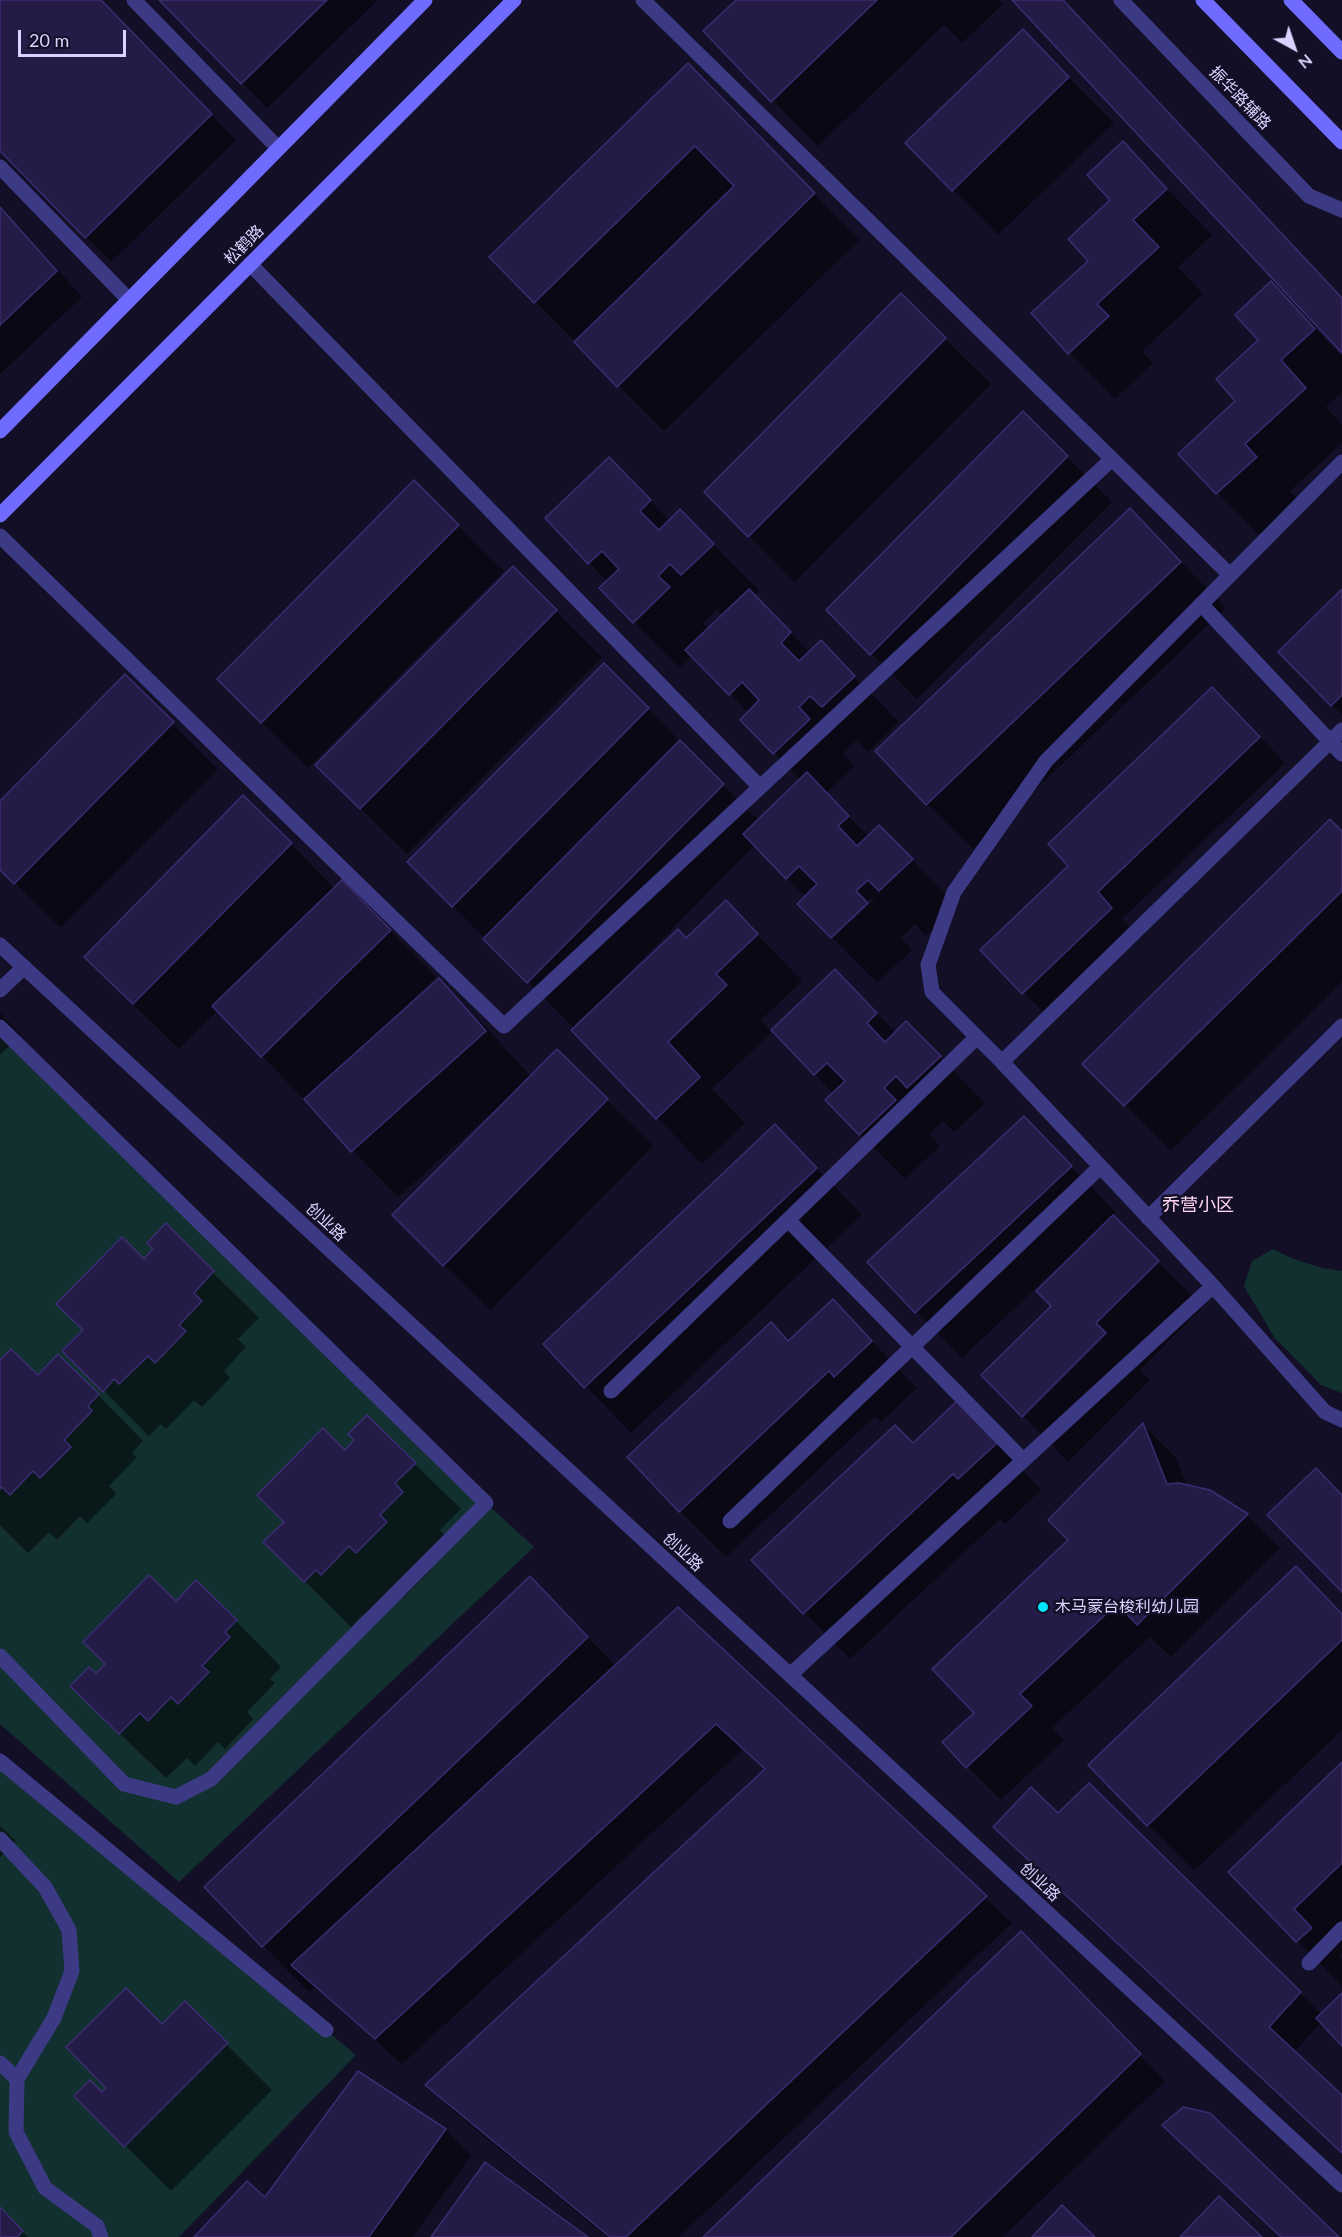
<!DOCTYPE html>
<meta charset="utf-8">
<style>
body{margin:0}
#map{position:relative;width:1342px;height:2237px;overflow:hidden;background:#130f26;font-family:Lato,sans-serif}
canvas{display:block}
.north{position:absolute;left:1264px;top:18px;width:60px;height:60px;-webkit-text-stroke:4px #130f26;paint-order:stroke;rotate:140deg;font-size:16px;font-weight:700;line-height:24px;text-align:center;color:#d9d4ff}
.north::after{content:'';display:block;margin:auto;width:21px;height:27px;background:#d9d4ff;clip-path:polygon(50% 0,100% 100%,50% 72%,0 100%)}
.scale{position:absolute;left:18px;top:30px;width:108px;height:27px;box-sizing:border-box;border:3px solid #d9d4ff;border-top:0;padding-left:8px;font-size:18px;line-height:21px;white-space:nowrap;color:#d9d4ff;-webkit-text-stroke:4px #130f26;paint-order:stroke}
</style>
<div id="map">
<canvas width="1342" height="2237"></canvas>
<div class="north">N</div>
<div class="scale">20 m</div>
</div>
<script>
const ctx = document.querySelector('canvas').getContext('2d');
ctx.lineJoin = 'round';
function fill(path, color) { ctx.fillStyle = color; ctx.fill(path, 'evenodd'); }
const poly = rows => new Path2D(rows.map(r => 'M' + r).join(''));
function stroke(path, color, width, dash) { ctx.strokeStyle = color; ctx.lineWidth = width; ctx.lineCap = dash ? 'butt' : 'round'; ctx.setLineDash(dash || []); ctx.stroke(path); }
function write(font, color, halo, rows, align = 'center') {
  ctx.font = font + ' Lato,"Noto Sans SC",sans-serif'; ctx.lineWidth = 5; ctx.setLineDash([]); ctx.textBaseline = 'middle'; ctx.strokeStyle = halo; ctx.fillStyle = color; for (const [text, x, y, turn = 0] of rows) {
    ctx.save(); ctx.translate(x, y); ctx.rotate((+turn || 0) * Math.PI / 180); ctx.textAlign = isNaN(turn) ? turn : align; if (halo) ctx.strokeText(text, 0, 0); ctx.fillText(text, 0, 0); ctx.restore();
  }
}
fill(poly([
 [0,1027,486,1503,534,1547,179,1882,0,1724],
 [1273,1249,1291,1258,1322,1268,1342,1271,1342,1393,1321,1385,1274,1337,1244,1286,1252,1261],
 [0,1761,356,2055,179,2237,0,2237]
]), '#12302f');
fill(poly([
 [0,0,99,0,236,140,111,262,0,149],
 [161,0,378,0,267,108],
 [738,0,998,0,1003,4,962,43,944,25,818,146,705,31],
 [1068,77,1114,123,998,235,953,190],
 [733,111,859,240,664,431,491,257],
 [1123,143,1212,235,1178,267,1203,294,1142,351,1153,363,1115,399,1033,314,1090,261,1112,200],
 [0,206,82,297,0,374],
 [1271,283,1342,356,1342,392,1326,407,1342,425,1342,443,1290,491,1302,503,1263,539,1180,454,1237,401,1260,340],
 [945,339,991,384,795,582,706,492],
 [1023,413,1112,502,917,699,828,610],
 [609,459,670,521,680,511,759,590,754,595,810,653,821,642,899,722,868,752,857,740,843,754,855,766,826,793,868,836,879,827,957,906,926,936,915,924,901,938,912,950,877,983,832,937,806,897,755,845,600,1002,602,1003,687,940,726,902,802,981,761,1020,772,1032,835,971,896,1033,906,1023,985,1103,954,1132,943,1121,929,1134,940,1146,905,1179,860,1134,834,1094,773,1031,712,1089,745,1123,702,1164,573,1031,575,1029,409,862,648,709,759,821,801,780,742,720,749,713,692,655,679,668,634,622,608,582,589,563],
 [717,609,723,616,709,629,703,623],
 [872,897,874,899,852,921,850,918],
 [414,482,504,571,308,768,219,680],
 [1175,556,1226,608,973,849,927,804],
 [513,568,602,657,407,854,317,765],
 [1342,592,1342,714,1332,705],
 [1238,714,1285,763,1122,919,1136,934,1049,1018,982,950],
 [172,723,218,769,61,928,0,868,0,803],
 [1342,833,1342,982,1171,1151,1084,1064],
 [291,844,335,889,388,928,436,977,403,1009,405,1011,439,980,485,1026,531,1077,557,1051,653,1146,490,1310,394,1215,499,1110,497,1108,398,1197,218,1010,179,1049,132,1003],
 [0,1013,21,1035,0,1055],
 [1024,1118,1116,1213,1112,1216,1203,1307,1140,1370,1150,1380,1068,1462,983,1375,1053,1306,1062,1267,1060,1265,962,1358,870,1263],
 [775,1126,862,1215,631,1433,545,1344],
 [166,1226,259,1318,238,1339,246,1347,224,1371,230,1378,202,1407,194,1400,166,1429,161,1424,149,1436,64,1351,155,1249],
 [833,1301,917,1388,881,1422,875,1416,726,1557,680,1511,789,1342],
 [0,1362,38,1377,98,1395,143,1441,132,1453,137,1457,109,1486,116,1494,87,1523,80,1516,57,1540,49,1532,28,1553,0,1525],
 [957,1403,1041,1490,1005,1524,1000,1519,850,1659,753,1560,913,1445],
 [1143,1425,1176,1458,1187,1486,1210,1491,1247,1515,1280,1548,1171,1657,1150,1637,1052,1728,1064,1740,1001,1800,968,1767,976,1713,1070,1540],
 [345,1452,415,1464,461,1509,440,1530,448,1539,425,1562,432,1569,403,1598,396,1591,367,1620,362,1615,351,1627,265,1542,286,1522],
 [1296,1568,1342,1614,1342,1730,1194,1871,1090,1765],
 [530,1578,616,1666,678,1609,1012,1923,679,2237,607,2237,452,2110,427,2085,766,1770,743,1749,402,2064,315,1987,309,1992,206,1887],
 [176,1603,236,1621,281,1667,270,1679,275,1683,247,1712,253,1719,225,1749,218,1742,195,1766,187,1758,166,1778,118,1732,96,1675],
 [1342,1764,1342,1953,1339,1956,1342,1959,1342,1986,1230,1872],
 [1089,1785,1322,2015,1342,1995,1342,2043,1322,2022,1294,2052,1342,2097,1342,2152,1058,1815],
 [0,1826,16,1841,0,1857],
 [1047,1958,1165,2081,1003,2237,705,2237],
 [185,2003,272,2090,171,2191,76,2096,102,2094],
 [358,2073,446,2130,471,2156,413,2237,196,2237,265,2200],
 [0,2209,28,2237,0,2237]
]), '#0007');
const building = poly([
 [0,0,101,0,212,114,85,238,0,151,0,0],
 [159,0,327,0,241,84,159,0],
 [736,0,877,0,771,102,703,31,736,0],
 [1012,0,1063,0,1342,298,1342,353,1012,0],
 [1023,29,1069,77,952,191,905,143,1023,29],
 [688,63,815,193,617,387,574,342,734,186,695,146,534,303,489,257,688,63],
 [1123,141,1167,189,1133,220,1159,247,1097,304,1109,316,1068,354,1031,313,1088,261,1068,239,1110,200,1087,175,1123,141],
 [0,207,57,271,0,325,0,207],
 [1271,281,1315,329,1281,360,1306,388,1245,444,1257,457,1216,494,1178,454,1235,401,1216,379,1258,340,1235,315,1271,281],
 [901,293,946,338,748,537,704,492,901,293],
 [1023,411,1068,456,870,655,826,610,1023,411],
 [609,457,651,500,640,511,659,530,680,509,714,544,681,575,670,564,658,576,670,587,633,623,599,588,619,569,602,551,588,564,545,518,609,457],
 [414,480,459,525,261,723,217,679,414,480],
 [1130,508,1181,562,926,805,875,751,1130,508],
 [513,566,557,610,360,809,315,765,513,566],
 [749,589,791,632,781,643,799,661,821,640,855,676,822,707,810,696,799,707,810,719,773,754,740,720,759,700,742,682,729,695,685,650,749,589],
 [1342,589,1342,695,1331,706,1278,652,1342,589],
 [604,663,649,708,452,907,407,862,604,663],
 [125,674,174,722,14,884,0,870,0,801,125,674],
 [1212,687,1260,737,1098,892,1112,908,1022,994,980,950,1068,866,1048,844,1212,687],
 [680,740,724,784,527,983,483,939,680,740],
 [807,772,849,816,838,826,857,846,879,825,913,859,879,891,868,880,856,891,868,903,831,938,797,904,817,884,799,866,786,879,743,834,807,772],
 [243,795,292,843,133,1004,84,957,243,795],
 [1330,819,1342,831,1342,891,1124,1106,1082,1064,1330,819],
 [342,880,391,930,261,1057,212,1006,342,880],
 [726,900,758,934,716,974,727,985,668,1042,700,1077,656,1119,571,1030,678,929,686,938,726,900],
 [835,969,877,1013,867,1023,885,1042,906,1021,941,1056,907,1088,896,1076,884,1088,896,1100,859,1135,825,1100,845,1081,827,1063,814,1075,771,1030,835,969],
 [439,978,486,1031,351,1152,304,1099,439,978],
 [557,1049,608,1099,443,1266,392,1215,557,1049],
 [1024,1116,1072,1166,915,1313,867,1262,1024,1116],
 [775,1124,817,1168,584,1388,543,1344,775,1124],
 [1113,1215,1159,1261,1096,1323,1106,1333,1022,1417,981,1375,1051,1306,1036,1291,1113,1215],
 [166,1223,214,1271,194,1293,202,1301,179,1325,186,1331,155,1363,148,1356,119,1384,114,1379,103,1392,62,1351,83,1330,56,1304,122,1237,144,1259,153,1249,147,1243,166,1223],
 [833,1299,872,1341,834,1377,829,1371,679,1512,627,1457,771,1322,788,1341,833,1299],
 [11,1349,38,1375,58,1354,99,1394,88,1406,92,1411,64,1440,71,1447,40,1478,33,1471,10,1495,2,1487,0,1489,0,1360,11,1349],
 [957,1401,997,1443,958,1479,953,1474,803,1614,751,1560,895,1425,913,1443,957,1401],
 [367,1415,416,1463,395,1483,403,1492,380,1515,387,1522,356,1553,349,1546,321,1575,316,1570,304,1582,263,1542,284,1522,257,1495,323,1428,345,1450,354,1440,348,1434,367,1415],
 [1143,1423,1167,1484,1179,1483,1210,1490,1248,1514,1137,1625,1117,1604,1020,1694,1032,1706,966,1768,942,1742,974,1713,932,1669,1068,1540,1048,1520,1143,1423],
 [1316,1468,1342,1495,1342,1592,1267,1515,1316,1468],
 [1296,1566,1342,1614,1342,1640,1147,1826,1088,1765,1296,1566],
 [149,1575,176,1601,196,1580,237,1620,225,1632,230,1637,202,1666,209,1672,178,1704,171,1697,148,1721,140,1713,119,1734,70,1686,89,1667,96,1673,105,1664,83,1642,149,1575],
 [530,1576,588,1637,262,1947,204,1887,530,1576],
 [678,1607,987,1896,626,2237,610,2237,425,2085,765,1769,716,1724,375,2039,291,1965,678,1607],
 [1342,1762,1342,1863,1294,1909,1312,1928,1296,1942,1228,1872,1342,1762],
 [1089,1783,1301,1992,1269,2027,1342,2095,1342,2153,993,1827,1031,1787,1058,1813,1089,1783],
 [1021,1931,1141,2054,951,2237,703,2237,1021,1931],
 [126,1988,162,2024,185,2001,228,2043,124,2147,74,2096,90,2080,102,2092,106,2088,66,2047,126,1988],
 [1342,1993,1342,2046,1316,2018,1342,1993],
 [358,2071,446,2129,369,2237,194,2237,247,2181,265,2197,358,2071],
 [1183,2107,1210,2113,1339,2237,1281,2237,1162,2125,1183,2107],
 [485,2162,588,2237,431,2237,485,2162],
 [1219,2196,1262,2237,1180,2237,1219,2196],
 [1062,2205,1095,2237,1032,2237,1062,2205],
 [0,2207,23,2231,17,2237,0,2237,0,2207]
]);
fill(building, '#241b47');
stroke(building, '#3b2d73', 1.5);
stroke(poly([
 [134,0,278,148],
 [0,167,129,300],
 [250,264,760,787],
 [1112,459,1230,575],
 [1342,462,1046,761,954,892,928,965,932,992,1002,1062,1213,1286,1325,1412,1342,1420],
 [0,536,504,1026,1112,459,643,0],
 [1201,604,1342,754],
 [0,990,24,967],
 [0,1027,486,1503,211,1779,176,1797,124,1784,0,1656],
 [1002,1062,1342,730],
 [1148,1218,1342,1026],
 [788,1220,1023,1460],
 [611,1391,977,1037],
 [730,1521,1100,1167],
 [790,1675,1213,1286],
 [0,1761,326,2030],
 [0,1839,45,1887,69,1930,72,1971,54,2018,17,2079],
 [1309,1963,1342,1929],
 [0,2063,17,2079,16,2132,45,2188,97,2226,101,2237]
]), '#3d3a85', 15);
stroke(poly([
 [0,945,1342,2185]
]), '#3d3a85', 15);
stroke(poly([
 [1121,0,1309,196,1342,210]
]), '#3d3a85', 15);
stroke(poly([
 [1203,0,1342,142],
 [1291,0,1342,52],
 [0,431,425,0],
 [0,515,514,0]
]), '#6f6bff', 15);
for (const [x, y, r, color] of [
 [1043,1607,6,"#00e5ff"]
]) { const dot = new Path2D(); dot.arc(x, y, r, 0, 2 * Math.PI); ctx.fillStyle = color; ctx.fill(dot); stroke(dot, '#130f26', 2); }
write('16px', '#d9d4ff', '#130f26', [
 ["振华路辅路",1240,98,46],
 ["松鹤路",244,245,-45],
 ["创业路",326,1222,43],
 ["创业路",683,1552,43],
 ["创业路",1040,1882,43]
]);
write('16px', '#d9d4ff', '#130f26', [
 ["木马蒙台梭利幼儿园",1055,1607]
], 'left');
write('18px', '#ffd6f0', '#130f26', [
 ["乔营小区",1198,1205]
]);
</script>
